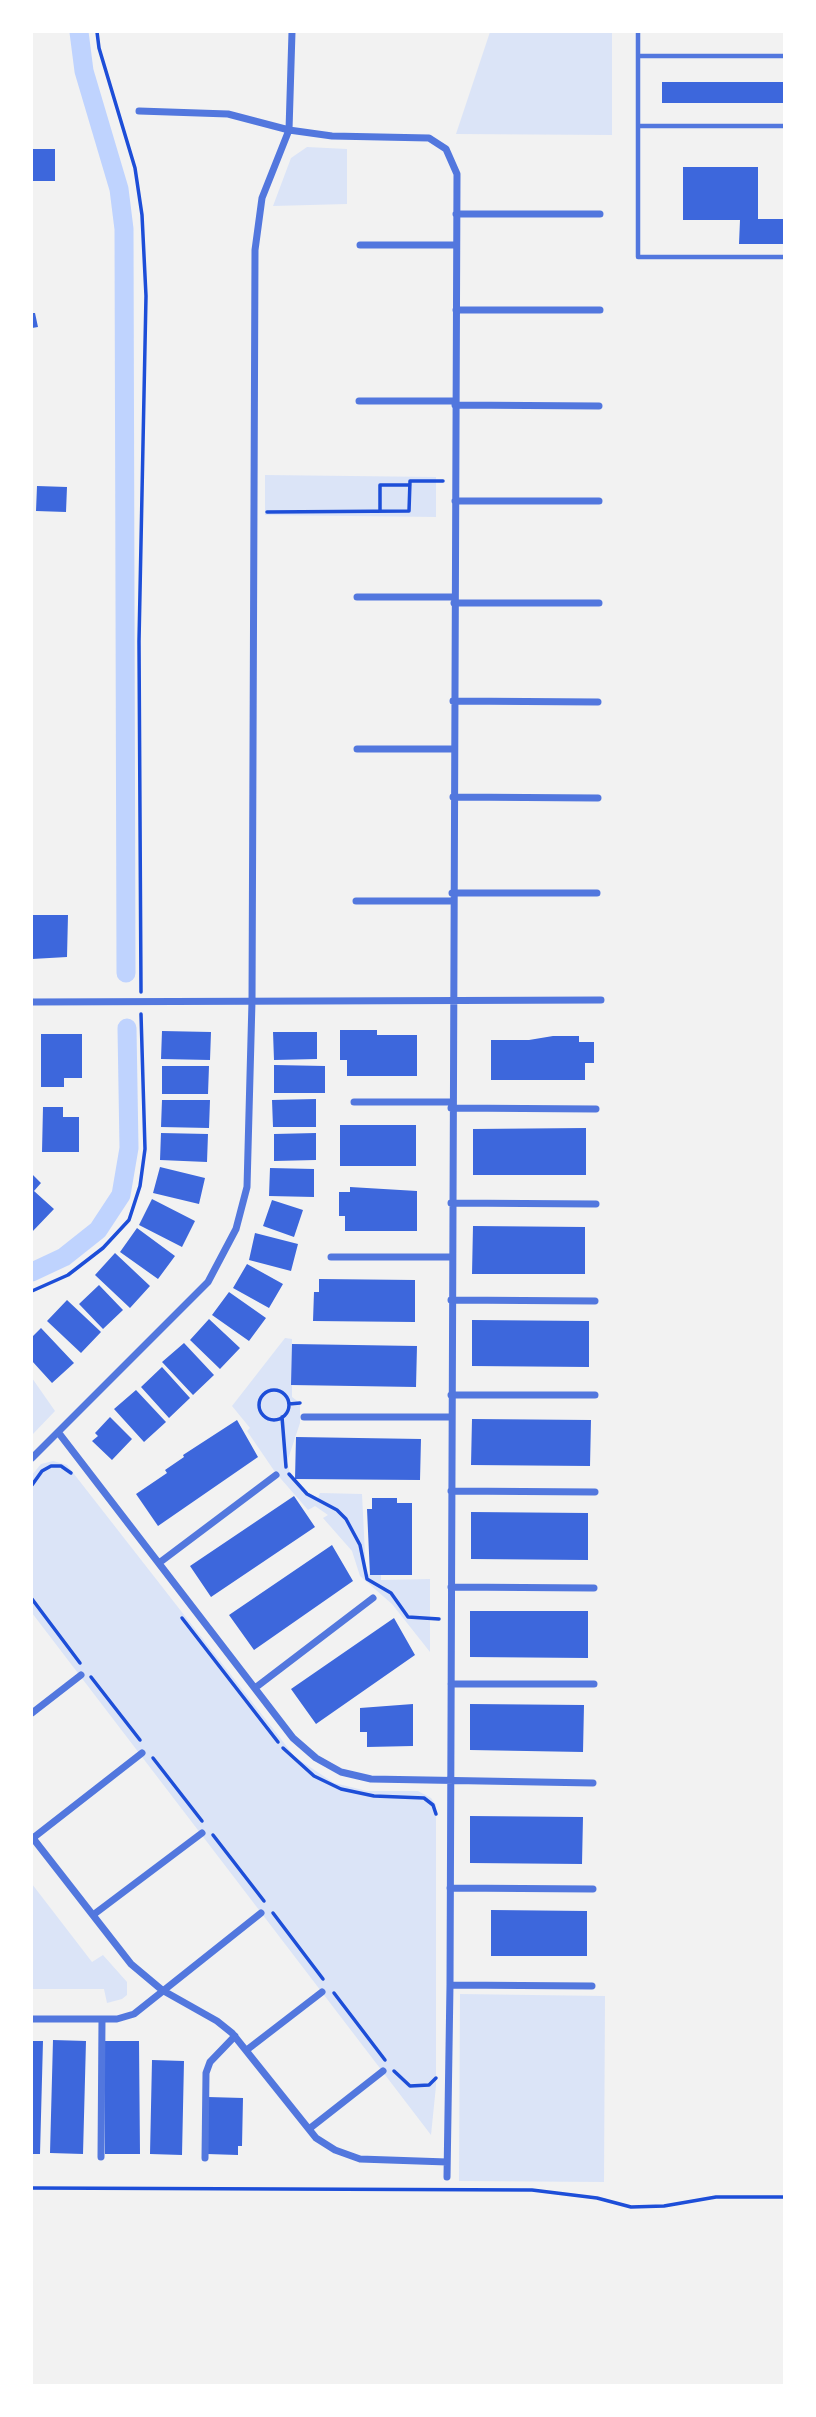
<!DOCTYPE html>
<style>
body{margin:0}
#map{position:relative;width:816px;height:2417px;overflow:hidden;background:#f2f2f2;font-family:Roboto,sans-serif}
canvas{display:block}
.frame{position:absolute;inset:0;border:33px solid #fff;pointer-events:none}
</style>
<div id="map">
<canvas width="816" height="2417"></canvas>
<div class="frame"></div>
</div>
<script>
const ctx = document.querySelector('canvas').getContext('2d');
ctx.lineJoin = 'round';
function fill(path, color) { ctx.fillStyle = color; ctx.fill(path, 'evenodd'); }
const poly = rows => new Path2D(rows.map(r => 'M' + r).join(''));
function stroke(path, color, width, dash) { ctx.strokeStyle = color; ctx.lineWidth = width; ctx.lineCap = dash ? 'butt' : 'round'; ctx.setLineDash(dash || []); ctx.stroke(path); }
fill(poly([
 [490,32,612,32,612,135,456,134],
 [307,147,347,149,347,204,273,206,291,158],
 [265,475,436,477,436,517,265,515],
 [285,1338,292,1339,292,1397,300,1403,300,1423,287,1462,291,1477,302,1489,318,1498,320,1493,362,1494,366,1574,381,1575,381,1580,430,1579,430,1652,392,1604,360,1576,352,1551,323,1518,328,1515,315,1506,308,1510,275,1472,247,1431,250,1428,232,1406],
 [32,1378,55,1411,32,1435],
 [53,1461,67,1465,295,1757,334,1783,367,1791,418,1791,431,1798,436,1805,436,2086,431,2135,32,1613,32,1475,41,1464],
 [32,1884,92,1962,103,1955,127,1982,127,1995,122,1999,107,2003,104,1989,32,1989],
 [460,1994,605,1996,604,2182,459,2181]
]), '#dbe4f7');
stroke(poly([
 [79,32,84,71,119,189,124,229,126,973],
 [32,1272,64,1257,98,1230,121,1195,129,1148,127,1028]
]), '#bfd3fe', 19);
fill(poly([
 [662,82,784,82,784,103,662,103],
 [32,149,55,149,55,181,32,181],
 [683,167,758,167,758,219,784,219,784,244,739,244,740,220,683,220],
 [32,313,35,313,38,327,32,328],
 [37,486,67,487,66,512,36,511],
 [32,915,68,915,67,957,32,959],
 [340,1030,377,1030,377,1035,417,1035,417,1076,347,1076,347,1060,340,1060],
 [162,1031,211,1032,210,1060,161,1059],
 [273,1032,317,1032,317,1059,274,1060],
 [41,1034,82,1034,82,1078,64,1078,64,1087,41,1087],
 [553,1036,579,1036,579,1042,594,1042,594,1063,585,1063,585,1080,491,1080,491,1040,529,1040],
 [274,1065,325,1066,325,1093,274,1093],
 [162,1066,209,1066,208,1094,162,1094],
 [316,1099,316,1127,273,1127,272,1100],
 [162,1100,210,1100,209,1128,161,1127],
 [43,1107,63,1107,63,1117,79,1117,79,1152,42,1152],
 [340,1125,416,1125,416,1166,340,1166],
 [586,1128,586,1175,473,1175,473,1129],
 [161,1133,208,1134,207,1162,160,1160],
 [316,1133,316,1160,274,1161,274,1134],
 [160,1167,205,1178,199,1204,153,1193],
 [270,1168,314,1169,314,1197,269,1196],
 [32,1174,41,1183,34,1191,54,1209,32,1232],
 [350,1187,417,1191,417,1231,345,1231,345,1216,339,1216,339,1192,350,1192],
 [152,1199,195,1221,182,1247,139,1225],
 [272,1200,303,1210,294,1237,263,1226],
 [473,1226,585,1227,585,1274,472,1274],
 [137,1228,175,1256,158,1279,120,1252],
 [255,1233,298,1244,291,1271,249,1260],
 [115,1253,150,1286,130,1308,95,1275],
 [247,1264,283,1284,269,1308,233,1288],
 [319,1279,415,1280,415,1322,313,1321,314,1292,319,1292],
 [99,1285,123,1310,103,1329,79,1304],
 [229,1292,266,1318,249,1341,212,1315],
 [67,1300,101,1332,81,1353,47,1321],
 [209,1319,240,1348,220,1369,190,1340],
 [472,1320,589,1321,589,1367,472,1366],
 [41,1328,74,1363,52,1383,32,1361,32,1337],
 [184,1343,214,1375,193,1395,162,1362],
 [292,1344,417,1346,416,1387,291,1385],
 [162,1367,190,1398,169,1418,141,1387],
 [136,1390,166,1422,144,1442,114,1409],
 [110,1417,132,1439,112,1460,92,1441,98,1436,95,1433],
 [472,1419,591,1420,590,1466,471,1465],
 [237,1420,258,1457,158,1526,136,1494,167,1473,165,1470,184,1457,183,1455],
 [296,1437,421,1439,420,1480,295,1479],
 [294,1496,315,1527,211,1597,190,1566],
 [372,1498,397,1498,397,1503,412,1503,412,1575,370,1575,367,1509,372,1509],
 [471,1512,588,1513,588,1560,471,1559],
 [332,1545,353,1581,254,1650,229,1615],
 [470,1611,588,1611,588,1658,470,1657],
 [394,1618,415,1655,316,1724,291,1689],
 [413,1704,413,1746,367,1747,367,1732,360,1732,360,1708],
 [470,1704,584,1705,583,1752,470,1750],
 [470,1816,583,1817,582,1864,470,1863],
 [491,1910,587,1911,587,1956,491,1956],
 [53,2040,86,2041,83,2154,50,2153],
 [32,2041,43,2041,40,2154,32,2154],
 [104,2041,139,2041,140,2154,105,2154],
 [152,2060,184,2061,182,2155,150,2154],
 [208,2097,243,2098,242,2146,238,2146,238,2155,207,2154]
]), '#3d67dc');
stroke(poly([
 [97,32,99,48,135,168,142,215,146,296,139,641,141,992],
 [380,511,380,485,410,485],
 [267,512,409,511,410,481,443,481],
 [32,1291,68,1275,103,1248,129,1220,140,1186,145,1149,141,1014],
 '259 1405a15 15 0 1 1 30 0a15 15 0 1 1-30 0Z',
 [289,1404,300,1403],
 [282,1417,286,1467],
 [289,1474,307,1494,337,1510,346,1519,360,1545,367,1579,391,1593,408,1617,439,1619],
 [32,1485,42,1471,51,1466,61,1466,71,1473],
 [32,1599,80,1663],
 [182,1618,278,1742],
 [91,1677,140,1740],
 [283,1748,314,1776,341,1789,374,1796,424,1798,433,1805,436,1814],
 [153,1758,202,1821],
 [213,1835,264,1901],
 [273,1913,323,1979],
 [334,1993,385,2060],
 [394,2071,410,2086,429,2085,436,2078],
 [32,2188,532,2190,597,2198,631,2207,664,2206,716,2197,784,2197]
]), '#1d4ed8', 3.5);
stroke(poly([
 [638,32,638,257,784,257],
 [638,56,784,56],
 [638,126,784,126]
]), '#5277de', 4.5);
stroke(poly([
 [139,111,228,114,289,130,332,136,429,138,446,149,457,174,450,1985,447,2177],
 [456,214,600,214],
 [360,245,456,245],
 [456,310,600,310],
 [359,401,455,401],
 [455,405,599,406],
 [455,501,599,501],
 [357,597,454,597],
 [454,603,599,603],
 [453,701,598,702],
 [357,749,453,749],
 [453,797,598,798],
 [452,893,597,893],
 [356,901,452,901],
 [32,1002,601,1000],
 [354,1102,451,1102],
 [451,1108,596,1109],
 [451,1203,596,1204],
 [331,1257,451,1257],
 [451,1300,595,1301],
 [451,1395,595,1395],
 [304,1417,451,1417],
 [58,1432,293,1738,316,1758,341,1772,371,1779,593,1783],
 [32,1458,208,1282,236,1229,247,1187,252,1001,255,250,262,198,289,130,292,32],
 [451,1491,595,1492],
 [159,1563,276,1475],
 [451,1587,594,1588],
 [451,1684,594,1684],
 [255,1688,373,1598],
 [32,1713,81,1675],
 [32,1837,131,1964,162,1990,217,2021,232,2033,316,2138,335,2150,360,2159,447,2162],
 [33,1838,142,1753],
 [450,1888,593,1889],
 [93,1915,202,1833],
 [450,1985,592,1986],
 [32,2019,117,2019,134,2014,261,1913],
 [248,2049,322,1992],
 [309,2129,383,2071],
 [101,2157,102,2019],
 [205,2158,206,2073,210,2062,235,2036]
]), '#5277de', 7);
</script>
